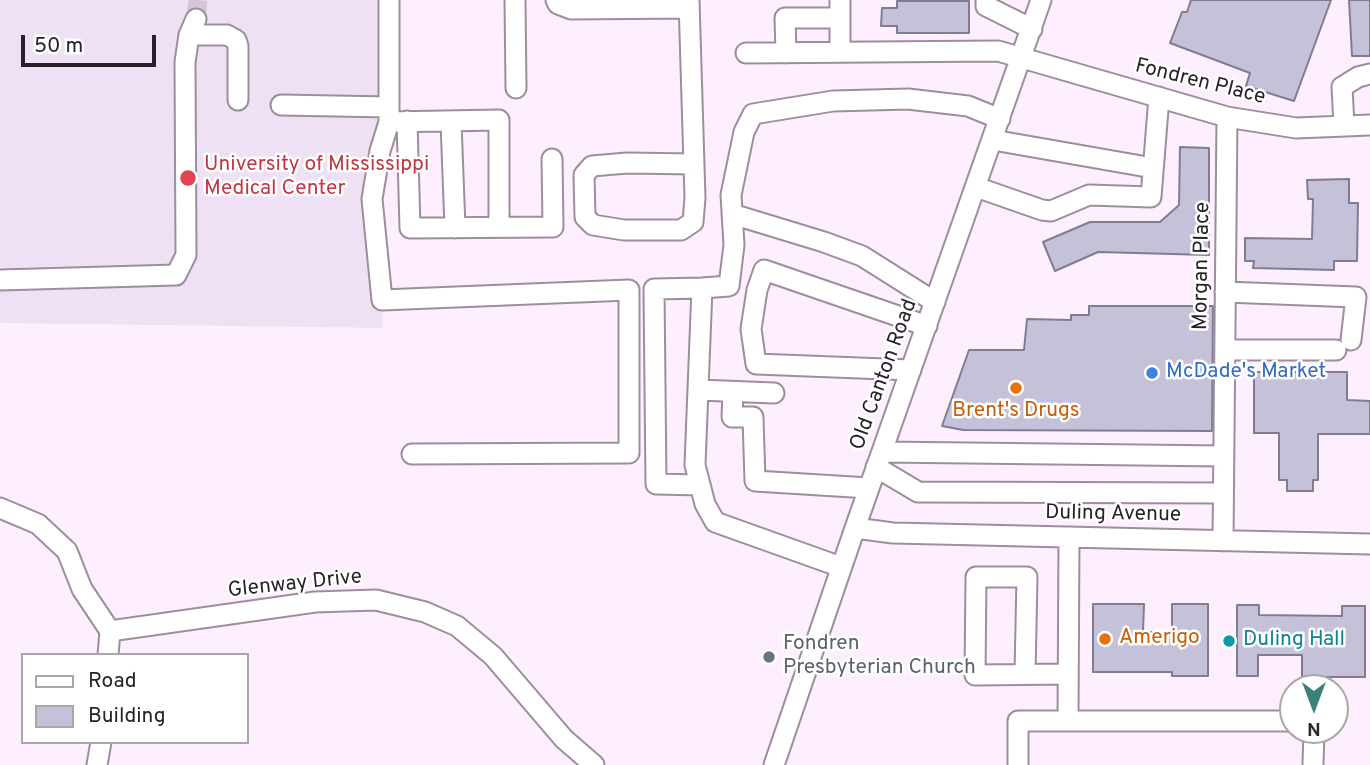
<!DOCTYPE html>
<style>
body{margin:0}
#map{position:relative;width:1370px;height:765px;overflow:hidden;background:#feefff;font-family:Overpass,sans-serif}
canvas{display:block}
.legend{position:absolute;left:21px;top:653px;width:228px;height:91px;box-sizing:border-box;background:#fff;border:2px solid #a9a6a9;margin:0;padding:9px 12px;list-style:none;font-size:21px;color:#282129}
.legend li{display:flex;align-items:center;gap:14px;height:35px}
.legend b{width:35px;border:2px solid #a9a6a9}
.north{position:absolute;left:1279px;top:674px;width:70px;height:70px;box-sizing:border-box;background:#fff;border:2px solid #a9a6a9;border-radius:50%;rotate:180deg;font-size:19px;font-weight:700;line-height:28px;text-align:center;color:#282129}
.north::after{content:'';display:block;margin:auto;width:24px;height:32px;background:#3a8179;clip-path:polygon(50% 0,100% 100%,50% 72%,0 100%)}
.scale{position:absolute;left:21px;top:35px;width:135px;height:32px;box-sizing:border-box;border:4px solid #282129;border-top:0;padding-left:9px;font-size:21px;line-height:24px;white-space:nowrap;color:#282129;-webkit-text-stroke:5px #fff;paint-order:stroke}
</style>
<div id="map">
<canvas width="1370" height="765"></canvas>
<ul class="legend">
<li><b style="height:9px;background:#fff"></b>Road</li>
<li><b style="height:19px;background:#c4c1d9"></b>Building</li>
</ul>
<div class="north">N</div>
<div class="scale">50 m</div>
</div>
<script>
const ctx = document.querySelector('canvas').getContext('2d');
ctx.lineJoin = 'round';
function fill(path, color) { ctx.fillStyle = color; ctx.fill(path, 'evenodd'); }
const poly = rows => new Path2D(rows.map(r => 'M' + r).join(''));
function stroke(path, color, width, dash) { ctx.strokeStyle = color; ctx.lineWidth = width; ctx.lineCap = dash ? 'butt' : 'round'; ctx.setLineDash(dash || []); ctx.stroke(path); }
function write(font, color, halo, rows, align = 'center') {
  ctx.font = font + ' Overpass,sans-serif'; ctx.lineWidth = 5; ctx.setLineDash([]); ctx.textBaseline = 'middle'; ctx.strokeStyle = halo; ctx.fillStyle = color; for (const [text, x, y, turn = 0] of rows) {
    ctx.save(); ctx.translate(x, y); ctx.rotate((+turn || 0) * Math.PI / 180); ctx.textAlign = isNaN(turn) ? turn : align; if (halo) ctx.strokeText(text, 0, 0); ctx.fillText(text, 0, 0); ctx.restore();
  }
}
fill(poly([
 [0,0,389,0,379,157,383,328,0,323]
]), '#efe1f4');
const building = poly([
 [1191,0,1331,0,1294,101,1246,86,1250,73,1170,43,1182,12,1187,12,1191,0],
 [1349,0,1370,0,1370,56,1352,56,1349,0],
 [897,1,969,1,969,33,897,33,897,26,881,26,882,8,897,8,897,1],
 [1180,147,1209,148,1209,255,1098,252,1055,271,1043,242,1090,222,1160,222,1179,205,1180,147],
 [1349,179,1349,203,1358,203,1357,261,1334,261,1334,270,1253,268,1254,261,1245,261,1245,238,1312,239,1313,199,1308,199,1307,180,1349,179],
 [1089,306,1213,306,1212,431,963,430,942,426,969,350,1024,350,1027,319,1071,320,1071,315,1089,315,1089,306],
 [1254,372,1347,372,1347,400,1370,401,1370,434,1318,434,1318,480,1313,480,1313,491,1287,491,1287,480,1279,480,1279,433,1254,433,1254,372],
 [1093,604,1144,604,1143,632,1172,632,1172,604,1208,604,1208,676,1172,676,1172,672,1093,672,1093,604],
 [1237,605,1259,605,1259,615,1342,616,1342,606,1365,606,1365,677,1302,677,1302,655,1258,655,1258,676,1237,676,1237,605]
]);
fill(building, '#c4c1d9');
stroke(building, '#807d93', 2);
stroke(poly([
 [196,19,198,0]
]), '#d3c6d4', 19, [19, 10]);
const minor = poly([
 [389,0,389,122,499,120,499,227],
 [515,0,516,88],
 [556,0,558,4,571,9,689,8],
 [689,0,695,198,693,222,681,230,624,230,593,225,585,217,584,175,592,166,627,163,694,164],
 [840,0,840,52],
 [986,0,986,6,1032,29],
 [189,35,227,35,236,40,238,46,238,100],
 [746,53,998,51,1227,117,1296,128,1370,125],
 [786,53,785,18,840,18],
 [281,105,389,107],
 [407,121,410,228,553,227,552,159],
 [389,122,380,151,372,199,382,300,629,290,629,453,412,454],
 [451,122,455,228],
 [1344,126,1342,87,1358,77,1370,74],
 [993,140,1153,168],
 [976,187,1042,210,1051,211,1089,195,1151,197,1159,97],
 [732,214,824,242,862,256,935,302],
 [0,280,176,275,186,255,185,62,189,35,196,19],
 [1225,292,1356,297,1351,340],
 [1225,350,1336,350],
 [911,370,756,364,751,329,757,290,764,270,927,326],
 [699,390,774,393],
 [733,392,732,417,753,417,755,481,869,488],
 [882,452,1224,456],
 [876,467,918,492,1223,493],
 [700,485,656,484,654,289,702,288],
 [0,508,38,524,67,551,82,589,110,631,315,602,376,600,425,612,457,626,493,656,564,739,594,765],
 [855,528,893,533,1370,544],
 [1223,541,1227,117],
 [841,567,715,522,705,504,695,465,702,288,729,286,734,245,731,195,744,132,753,114,833,101,908,99,968,106,1000,119],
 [108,655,110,631],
 [1025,674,1027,577,976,577,975,675,1068,674],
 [1068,721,1293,721],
 [97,765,101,742],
 [774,765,855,528,1041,0],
 [1018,765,1018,721,1068,721,1069,537],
 [1313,765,1314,730]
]);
stroke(minor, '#9e8d9f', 23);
stroke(minor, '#fff', 19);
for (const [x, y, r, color] of [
 [188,178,9,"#e0444e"],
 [1152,373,7,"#3f7fe0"],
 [1016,388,7,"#e8710a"],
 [1105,639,7,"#e8710a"],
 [1229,641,7,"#0f9aa8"],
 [769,657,7,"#6b7280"]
]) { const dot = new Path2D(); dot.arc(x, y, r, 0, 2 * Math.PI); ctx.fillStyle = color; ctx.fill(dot); stroke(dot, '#fff', 2.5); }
write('21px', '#282129', '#fff', [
 ["Fondren Place",1200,83,14],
 ["Morgan Place",1203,266,-89],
 ["Old Canton Road",885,375,-70],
 ["Duling Avenue",1113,515,1],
 ["Glenway Drive",295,585,-6]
]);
write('21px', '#be3a42', '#fff', [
 ["University of Mississippi",204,166],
 ["Medical Center",204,190]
], 'left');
write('21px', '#366cbe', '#fff', [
 ["McDade's Market",1166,373]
], 'left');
write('21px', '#c56008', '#fff', [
 ["Brent's Drugs",1016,412],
 ["Amerigo",1119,639,"left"]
]);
write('21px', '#0d838f', '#fff', [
 ["Duling Hall",1243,641]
], 'left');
write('21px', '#5b616d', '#fff', [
 ["Fondren",783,645],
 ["Presbyterian Church",783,669]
], 'left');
</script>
